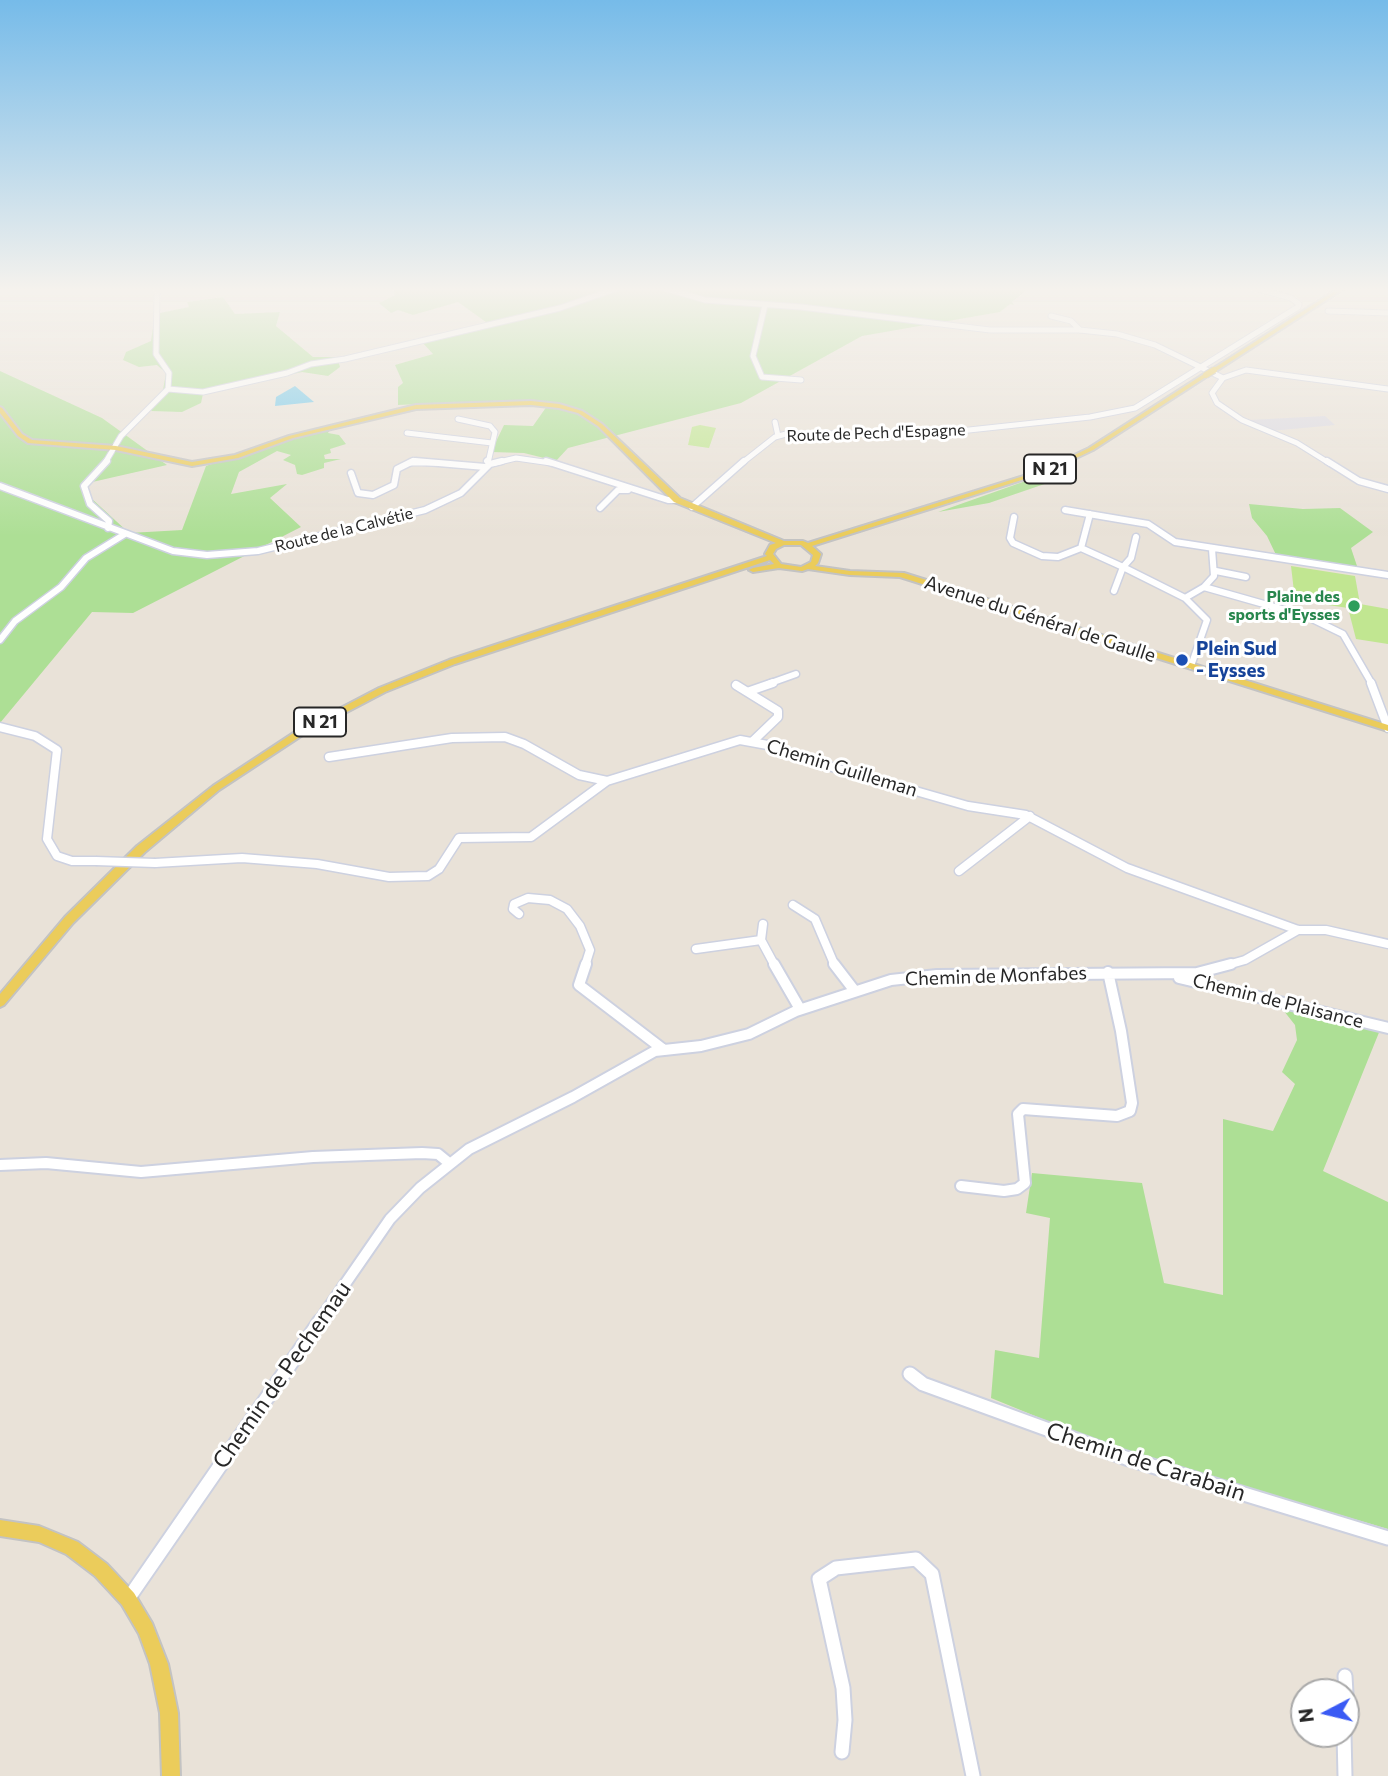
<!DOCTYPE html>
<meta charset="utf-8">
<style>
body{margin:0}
#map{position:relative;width:1388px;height:1776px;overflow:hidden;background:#e9e2d8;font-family:Commissioner,sans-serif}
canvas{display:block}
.north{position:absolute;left:1290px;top:1678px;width:70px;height:70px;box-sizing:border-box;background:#fff;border:2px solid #a9a9a9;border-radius:50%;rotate:263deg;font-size:19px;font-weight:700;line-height:28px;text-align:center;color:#272727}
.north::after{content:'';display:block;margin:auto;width:24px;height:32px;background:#3a5af4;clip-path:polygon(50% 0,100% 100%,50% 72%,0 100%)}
</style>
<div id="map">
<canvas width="1388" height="1776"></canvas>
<div class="north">N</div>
</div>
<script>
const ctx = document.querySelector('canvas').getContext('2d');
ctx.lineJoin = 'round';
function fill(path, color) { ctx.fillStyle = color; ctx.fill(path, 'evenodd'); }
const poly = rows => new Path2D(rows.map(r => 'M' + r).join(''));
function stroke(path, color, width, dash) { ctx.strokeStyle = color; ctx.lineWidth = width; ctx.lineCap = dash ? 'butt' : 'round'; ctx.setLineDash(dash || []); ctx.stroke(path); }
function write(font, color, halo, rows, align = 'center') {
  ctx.font = font + ' Commissioner,sans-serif'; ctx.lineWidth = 6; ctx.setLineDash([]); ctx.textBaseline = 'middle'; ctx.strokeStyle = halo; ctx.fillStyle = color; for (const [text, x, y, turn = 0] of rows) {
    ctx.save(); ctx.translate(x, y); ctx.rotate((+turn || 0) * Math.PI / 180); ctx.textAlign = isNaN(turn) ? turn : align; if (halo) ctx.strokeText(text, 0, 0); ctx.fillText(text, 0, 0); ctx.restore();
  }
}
fill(poly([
 [1325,416,1335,425,1271,431,1248,420]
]), '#dbd9e1');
fill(poly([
 [393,288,510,290,516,288,1029,288,1012,302,1014,305,1010,304,1000,312,862,336,741,403,568,448,556,461,524,453,491,452,504,425,533,426,547,406,464,408,464,402,398,405,398,387,403,383,395,365,433,354,421,341,490,325,458,302,413,315,398,310,391,313,379,303,395,295],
 [223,297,235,314,280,312,276,326,313,357,337,357,340,367,328,376,302,372,203,394,201,403,182,412,151,411,163,390,166,373,157,365,139,367,123,360,126,352,151,341,155,314,189,307,187,302],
 [0,371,102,418,167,465,88,483,90,497,129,533,182,530,206,466,319,427,330,429,328,433,339,435,346,444,330,449,331,453,324,455,325,459,341,459,324,463,324,468,302,475,297,474,295,465,283,460,291,455,277,451,239,472,231,494,287,484,270,498,301,527,133,613,92,612,0,723],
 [1068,466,1068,476,989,503,938,512],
 [1249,504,1303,509,1340,508,1373,532,1351,548,1358,569,1277,557,1267,536,1252,518],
 [1280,1006,1380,1030,1323,1171,1388,1202,1388,1529,1116,1449,991,1398,995,1350,1039,1358,1050,1218,1026,1213,1032,1173,1142,1183,1164,1283,1223,1295,1223,1119,1273,1131,1295,1084,1282,1072,1297,1040,1295,1025]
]), '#addf95');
fill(poly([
 [700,425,716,428,709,448,688,445,692,427],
 [1291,566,1355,576,1360,604,1388,609,1388,644,1356,639,1348,608,1295,600]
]), '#c1e691');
fill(poly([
 [295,386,314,402,275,406,276,397]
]), '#6cc6ea');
const minorFar4 = poly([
 [664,288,705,300,801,307,990,330,1080,330,1117,334,1155,345,1223,378],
 [765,305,753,356,762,377,801,380],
 [1328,311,1388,313],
 [1051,316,1071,321,1080,330],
 [168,389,203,392,287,373,311,364,345,359,560,308,618,288],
 [458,419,490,426,495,432,488,463],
 [775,422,778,436],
 [407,433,492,443],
 [105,463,121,436,168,389,169,373,156,354,157,288],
 [409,463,436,463],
 [495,463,516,458,551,463],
 [742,463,775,437,786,434,941,433,1090,417,1135,408,1298,307,1299,304,1291,298,1254,288],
 [1329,463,1297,443,1242,420,1217,403,1212,393,1223,378,1246,370,1388,389]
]);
const minorFar3 = poly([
 [107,461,84,486,90,504,109,521,108,528],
 [415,461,485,467],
 [487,461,490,464],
 [546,461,668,500,677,500],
 [1327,461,1359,481,1388,489],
 [351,473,358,493,373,495,394,485,397,469,413,461],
 [0,486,173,551,207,555,258,551,425,510,461,493,490,464,502,461],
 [692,507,744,461],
 [600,508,618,490,628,490],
 [1065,510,1148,524,1175,542,1388,575],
 [1014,517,1010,538,1013,543,1042,556,1058,557,1081,548,1090,514],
 [1136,537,1131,558,1123,567,1185,598,1207,620,1191,666],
 [1081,548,1123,567,1114,591],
 [1216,571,1246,577],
 [1204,587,1306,616,1343,634,1372,684],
 [1185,598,1204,587,1214,576,1212,549],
 [0,640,15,621,61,587,86,558,125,534],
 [768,684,796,674]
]);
const minorFar2 = poly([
 [1371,683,1388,728],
 [736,685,778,711,778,717,753,741],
 [747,692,773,683],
 [0,727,35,736,57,750,47,839,57,856,72,861,96,861],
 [329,757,452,738,505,737,524,744,579,775,607,781],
 [155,863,242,858,317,864,389,877,428,876,439,869,459,838,531,837,607,781,740,740,773,746,811,761,968,806,1026,815,1127,868,1298,930,1326,930,1388,944],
 [959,871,1030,816],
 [793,905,815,919,835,966],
 [519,914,513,909,514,904,528,898,550,900,567,909,580,926,590,950,585,966],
 [763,924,761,940,775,966],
 [696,949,761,940],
 [1224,966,1245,960,1298,930]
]);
const minorFar1 = poly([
 [586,964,579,985,664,1050],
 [774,964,800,1009],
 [834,964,854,990],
 [1179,978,1388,1028],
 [0,1165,46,1163,141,1172,313,1157,422,1153,438,1154,449,1163],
 [961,1186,1004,1191,1017,1189,1025,1183,1018,1114,1023,1109,1117,1116,1130,1111,1132,1103,1121,1031,1108,972],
 [318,1323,390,1219,420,1188,469,1149,573,1097,655,1051,701,1046,749,1034,796,1011,891,980,937,975,1197,973,1231,964]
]);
const minor = poly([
 [910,1374,923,1384,1126,1458,1388,1538],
 [128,1599,320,1321],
 [1345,1676,1346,1693],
 [1344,1734,1345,1776],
 [842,1752,845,1720,843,1688,819,1579,836,1568,916,1559,932,1574,973,1776]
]);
const major = poly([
 [1339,288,1345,288,1216,371,1211,370,1339,288],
 [1204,374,1209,375,1093,450,1047,472,812,546,821,554,818,563,815,566,850,571,904,573,1388,725,1388,731,900,577,850,575,808,569,802,571,779,568,753,572,749,570,753,568,774,564,770,560,455,664,385,692,301,736,219,790,145,852,73,923,4,1005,0,1007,0,994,65,917,137,846,213,786,295,732,379,688,449,660,767,556,765,554,770,545,776,543,674,502,598,426,578,413,559,408,531,405,416,409,293,438,238,458,192,466,116,450,28,443,18,436,0,413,0,407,2,408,22,434,32,440,116,446,192,462,235,455,289,436,416,405,531,401,559,404,582,411,602,424,680,498,784,541,803,541,808,543,1043,470,1089,448,1204,374],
 [784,545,801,545,813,555,811,562,801,567,781,564,773,554,776,549,784,545],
 [0,1520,39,1526,78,1542,107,1564,134,1593,152,1623,168,1664,178,1713,180,1776,162,1776,160,1713,150,1664,139,1634,122,1605,95,1576,66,1554,39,1542,0,1536,0,1520]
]);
stroke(minorFar4, '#cdd1e0', 7);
stroke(minorFar3, '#cdd1e0', 9);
stroke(minorFar2, '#cdd1e0', 11);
stroke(minorFar1, '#cdd1e0', 14);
stroke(minor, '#cdd1e0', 17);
stroke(major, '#c3c3c3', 4);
stroke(minorFar4, '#fff', 5);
stroke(minorFar3, '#fff', 6);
stroke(minorFar2, '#fff', 8);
stroke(minorFar1, '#fff', 10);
stroke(minor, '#fff', 13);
fill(major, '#ebcc5b');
const minorBridge = poly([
 [96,861,155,863]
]);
const majorBridge = poly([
 [1206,375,1214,370]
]);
stroke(minorBridge, '#cdd1e0', 11, []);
stroke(majorBridge, '#c3c3c3', 8, []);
stroke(minorBridge, '#fff', 8);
stroke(majorBridge, '#ebcc5b', 6);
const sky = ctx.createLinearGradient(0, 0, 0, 536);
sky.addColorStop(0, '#76bbe9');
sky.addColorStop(0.54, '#f5f2ed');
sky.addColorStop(1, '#f5f2ed00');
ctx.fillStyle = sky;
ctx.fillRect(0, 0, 1388, 536);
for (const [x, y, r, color] of [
 [1354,606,7,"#2e9e5b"],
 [1182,660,7,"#1a4fb4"]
]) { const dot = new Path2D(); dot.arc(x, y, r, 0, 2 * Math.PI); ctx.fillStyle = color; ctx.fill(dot); stroke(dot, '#fff', 2.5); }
write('16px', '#272727', '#fff', [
 ["Route de Pech d'Espagne",876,433,-2],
 ["Route de la Calvétie",344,530,-14]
]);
write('bold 16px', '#27864d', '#fff', [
 ["Plaine des",1340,597],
 ["sports d'Eysses",1340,615]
], 'right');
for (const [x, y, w] of [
 [1050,469,52],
 [320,722,52]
]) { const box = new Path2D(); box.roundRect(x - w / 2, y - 14.5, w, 29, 5); ctx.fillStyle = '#fff'; ctx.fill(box); stroke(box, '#272727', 2); }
write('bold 18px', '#272727', null, [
 ["N 21",1050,469],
 ["N 21",320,722]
]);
write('19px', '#272727', '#fff', [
 ["Avenue du Général de Gaulle",1040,619,18],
 ["Chemin Guilleman",842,768,17],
 ["Chemin de Monfabes",996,976,-2],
 ["Chemin de Plaisance",1278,1001,14]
]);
write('bold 19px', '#164399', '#fff', [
 ["Plein Sud",1196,649],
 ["- Eysses",1196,671]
], 'left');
write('23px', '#272727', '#fff', [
 ["Chemin de Pechemau",282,1375,-55],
 ["Chemin de Carabain",1146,1462,18]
]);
</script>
